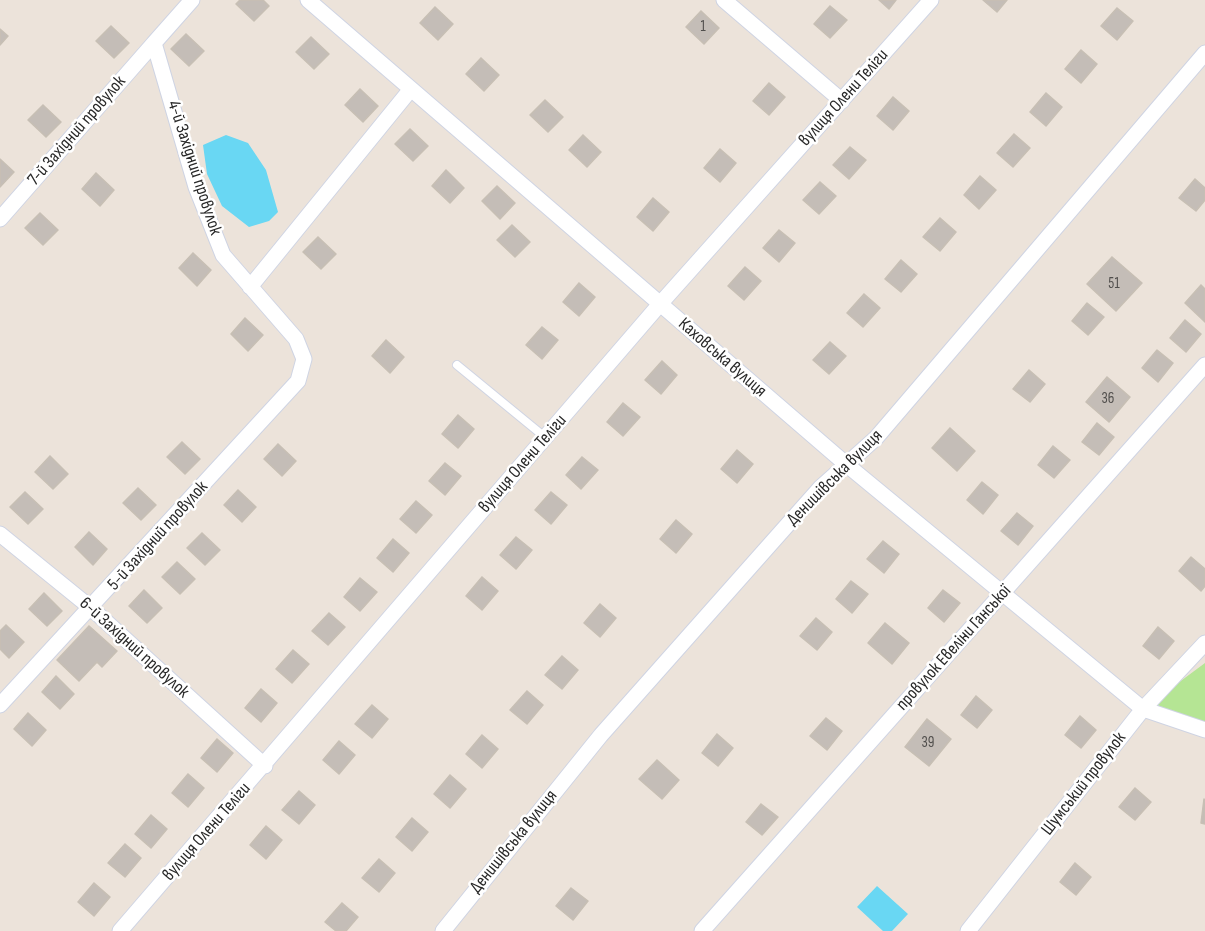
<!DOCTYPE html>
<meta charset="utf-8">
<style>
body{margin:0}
canvas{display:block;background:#ece3da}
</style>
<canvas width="1205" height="931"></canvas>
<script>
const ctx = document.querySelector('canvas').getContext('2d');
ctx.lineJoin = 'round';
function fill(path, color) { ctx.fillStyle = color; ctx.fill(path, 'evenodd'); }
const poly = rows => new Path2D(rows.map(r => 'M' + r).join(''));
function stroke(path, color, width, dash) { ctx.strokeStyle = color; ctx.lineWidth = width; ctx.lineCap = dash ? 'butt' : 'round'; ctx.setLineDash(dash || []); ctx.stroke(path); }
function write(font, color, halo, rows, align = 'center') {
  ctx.font = font + ' "Sofia Sans Condensed",sans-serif'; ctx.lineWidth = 5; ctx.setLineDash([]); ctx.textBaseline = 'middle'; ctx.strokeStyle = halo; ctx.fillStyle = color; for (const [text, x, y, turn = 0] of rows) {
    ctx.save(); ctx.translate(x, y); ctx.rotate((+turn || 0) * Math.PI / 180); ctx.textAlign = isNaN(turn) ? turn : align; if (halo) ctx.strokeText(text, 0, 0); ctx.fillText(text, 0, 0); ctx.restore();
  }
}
fill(poly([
 [1205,663,1205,730,1143,709]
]), '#b5e594');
fill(poly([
 [226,135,248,143,266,170,278,212,269,221,249,227,222,206,207,174,203,145],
 [877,886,908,914,892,931,883,931,857,907]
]), '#69d7f3');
const building = poly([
 [240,0,263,0,269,6,254,21,236,4,240,0],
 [879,0,896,0,889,9,879,0],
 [983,0,1007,0,997,12,983,0],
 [830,6,847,20,830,38,814,24,830,6],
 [435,7,453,24,438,40,420,23,435,7],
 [1117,8,1133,21,1117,40,1101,26,1117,8],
 [701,11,719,28,704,44,686,27,701,11],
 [111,26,129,43,114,58,96,41,111,26],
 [0,29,8,36,0,45,0,29],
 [186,34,204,51,189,66,171,49,186,34],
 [311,37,329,54,314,69,296,52,311,37],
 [1081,50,1097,64,1081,83,1065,69,1081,50],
 [481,58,499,75,484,91,466,74,481,58],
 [769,83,785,97,769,115,753,101,769,83],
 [360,89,378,106,363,122,345,105,360,89],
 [1046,93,1062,107,1046,126,1030,112,1046,93],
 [893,97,909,111,893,130,877,116,893,97],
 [545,100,563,117,548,132,530,115,545,100],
 [43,105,61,122,46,137,28,120,43,105],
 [410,129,428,146,413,161,395,144,410,129],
 [1014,134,1030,148,1013,167,997,153,1014,134],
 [583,135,601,152,587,167,569,150,583,135],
 [850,147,866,160,849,179,833,165,850,147],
 [720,149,736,163,720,182,704,168,720,149],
 [0,159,14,172,0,187,0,159],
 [446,170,464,188,450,203,432,186,446,170],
 [96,173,114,190,100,206,82,189,96,173],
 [980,176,996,190,979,209,964,195,980,176],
 [1195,179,1205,188,1205,200,1196,211,1179,198,1195,179],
 [820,182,836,196,819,214,803,200,820,182],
 [497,186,515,203,500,219,482,201,497,186],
 [653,198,669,212,653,231,637,217,653,198],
 [40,213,58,230,43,245,25,228,40,213],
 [940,218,956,232,940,251,923,237,940,218],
 [512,225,530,242,515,257,497,240,512,225],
 [779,230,795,243,779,262,763,248,779,230],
 [318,237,336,254,321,269,303,252,318,237],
 [193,253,211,270,197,286,179,268,193,253],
 [1112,257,1142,283,1116,311,1087,284,1112,257],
 [901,260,917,274,901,292,885,279,901,260],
 [745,267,761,281,744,300,728,286,745,267],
 [579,283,595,297,579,316,563,302,579,283],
 [1201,285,1205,289,1205,322,1185,303,1201,285],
 [864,294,880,308,863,327,847,313,864,294],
 [1087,303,1104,317,1088,335,1072,321,1087,303],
 [245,318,263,335,248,351,231,334,245,318],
 [1185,320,1201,334,1186,352,1170,338,1185,320],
 [542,327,558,340,542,359,526,345,542,327],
 [386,340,404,357,390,373,372,356,386,340],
 [830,342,846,356,829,374,813,360,830,342],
 [1157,350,1173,363,1158,382,1142,368,1157,350],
 [662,361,677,375,661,394,645,380,662,361],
 [1029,370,1045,384,1030,402,1013,389,1029,370],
 [1107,377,1130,397,1109,422,1086,402,1107,377],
 [623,403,640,417,623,436,607,422,623,403],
 [458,415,474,429,458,448,442,434,458,415],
 [1097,423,1114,437,1099,455,1082,442,1097,423],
 [950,428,975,451,957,471,932,448,950,428],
 [182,442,200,459,185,474,167,457,182,442],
 [278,444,296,461,282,476,264,459,278,444],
 [1053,446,1070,460,1054,478,1038,465,1053,446],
 [737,450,753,464,737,483,721,469,737,450],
 [50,456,68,474,53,489,35,472,50,456],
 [582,457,598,470,581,489,566,475,582,457],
 [445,463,461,476,445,495,429,481,445,463],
 [982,482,998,495,983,514,967,500,982,482],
 [138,488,156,505,141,520,123,503,138,488],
 [238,490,256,507,242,522,224,505,238,490],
 [25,492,43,509,28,524,10,507,25,492],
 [551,492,567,505,551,524,535,510,551,492],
 [416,501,432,515,416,533,400,519,416,501],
 [1017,513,1033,526,1018,545,1001,531,1017,513],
 [676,520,692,534,676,553,660,539,676,520],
 [89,532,107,549,93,565,75,547,89,532],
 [202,533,220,550,205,565,187,548,202,533],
 [516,537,532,550,516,569,500,555,516,537],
 [393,539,409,553,393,572,377,558,393,539],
 [883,541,899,554,884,573,867,559,883,541],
 [1191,557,1205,569,1205,586,1201,591,1179,571,1191,557],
 [177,562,195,579,180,594,162,577,177,562],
 [482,577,498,591,482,610,466,596,482,577],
 [360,578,377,592,360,611,344,597,360,578],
 [851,581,868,594,852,613,836,599,851,581],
 [144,590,162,608,147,623,129,606,144,590],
 [943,590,960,603,944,622,928,608,943,590],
 [44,593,62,611,47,626,29,609,44,593],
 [600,604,616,618,600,637,584,623,600,604],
 [329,613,345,627,328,645,312,631,329,613],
 [816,618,832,632,817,650,800,636,816,618],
 [885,623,909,643,892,664,868,643,885,623],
 [6,625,24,642,9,658,0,649,0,631,6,625],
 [89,626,117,651,102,667,97,662,79,681,57,660,89,626],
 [1158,627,1174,641,1159,659,1143,646,1158,627],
 [293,650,309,664,292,683,276,669,293,650],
 [562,656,578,670,562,689,545,675,562,656],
 [56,676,74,694,60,709,42,692,56,676],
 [261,689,277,703,261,722,245,708,261,689],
 [527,691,543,705,527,724,510,710,527,691],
 [976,696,992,710,977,728,961,715,976,696],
 [372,705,388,719,372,738,355,724,372,705],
 [28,713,46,730,32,746,14,729,28,713],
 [1080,716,1096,730,1081,748,1065,735,1080,716],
 [826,718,842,731,827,750,810,736,826,718],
 [927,719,951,739,929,766,905,747,927,719],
 [717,734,733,748,718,766,702,753,717,734],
 [482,735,498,749,482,768,466,754,482,735],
 [217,739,233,753,217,772,201,758,217,739],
 [339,741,355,755,339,774,323,760,339,741],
 [657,760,679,780,662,799,639,779,657,760],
 [188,774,204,788,188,807,172,793,188,774],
 [450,775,466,789,450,808,434,794,450,775],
 [1135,788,1151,802,1135,820,1119,807,1135,788],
 [299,791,315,805,299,824,282,810,299,791],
 [1204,799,1205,800,1205,824,1201,823,1204,799],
 [761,804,778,817,762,835,746,822,761,804],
 [151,815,167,829,151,848,135,834,151,815],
 [412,818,428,832,412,851,396,837,412,818],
 [266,826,282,840,266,859,250,845,266,826],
 [125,844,141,858,125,877,108,863,125,844],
 [379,859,395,873,379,892,362,878,379,859],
 [1075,863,1091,877,1076,895,1060,882,1075,863],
 [94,883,110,897,94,916,78,902,94,883],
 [571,888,588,901,573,920,556,906,571,888],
 [342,903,358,917,346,931,336,931,325,922,342,903]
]);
fill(building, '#c4bdb7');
stroke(building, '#c7bfb4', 1.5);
const lane = poly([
 [457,365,546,438]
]);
const street = poly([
 [308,0,847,465,1143,709,1205,730],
 [724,0,842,101],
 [0,219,154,43],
 [250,287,411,89],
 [0,534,91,608,265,766],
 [0,705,298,381,304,359,296,339,223,255,196,187,154,43,192,0],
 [120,931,660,304,931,0],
 [443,931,601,735,821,487,876,438,1205,53],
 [702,931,1205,365],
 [968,931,1143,709,1205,643]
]);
stroke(lane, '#cfd4e3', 10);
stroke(street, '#cfd4e3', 17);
stroke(lane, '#fff', 8);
stroke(street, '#fff', 15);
write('15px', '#504e4c', null, [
 ["1",703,27],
 ["51",1114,284],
 ["36",1108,399],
 ["39",928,743]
]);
write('18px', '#292929', '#fff', [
 ["вулиця Олени Теліги",844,98,-48],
 ["7-й Західний провулок",77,131,-49],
 ["4-й Західний провулок",194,168,72],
 ["Каховська вулиця",722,358,41],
 ["вулиця Олени Теліги",523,464,-49],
 ["Денишівська вулиця",835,478,-45],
 ["5-й Західний провулок",158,536,-48],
 ["6-й Західний провулок",134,648,42],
 ["провулок Евеліни Ганської",954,648,-48],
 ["Шумський провулок",1084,784,-52],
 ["вулиця Олени Теліги",207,832,-49],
 ["Денишівська вулиця",514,842,-51]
]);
</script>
